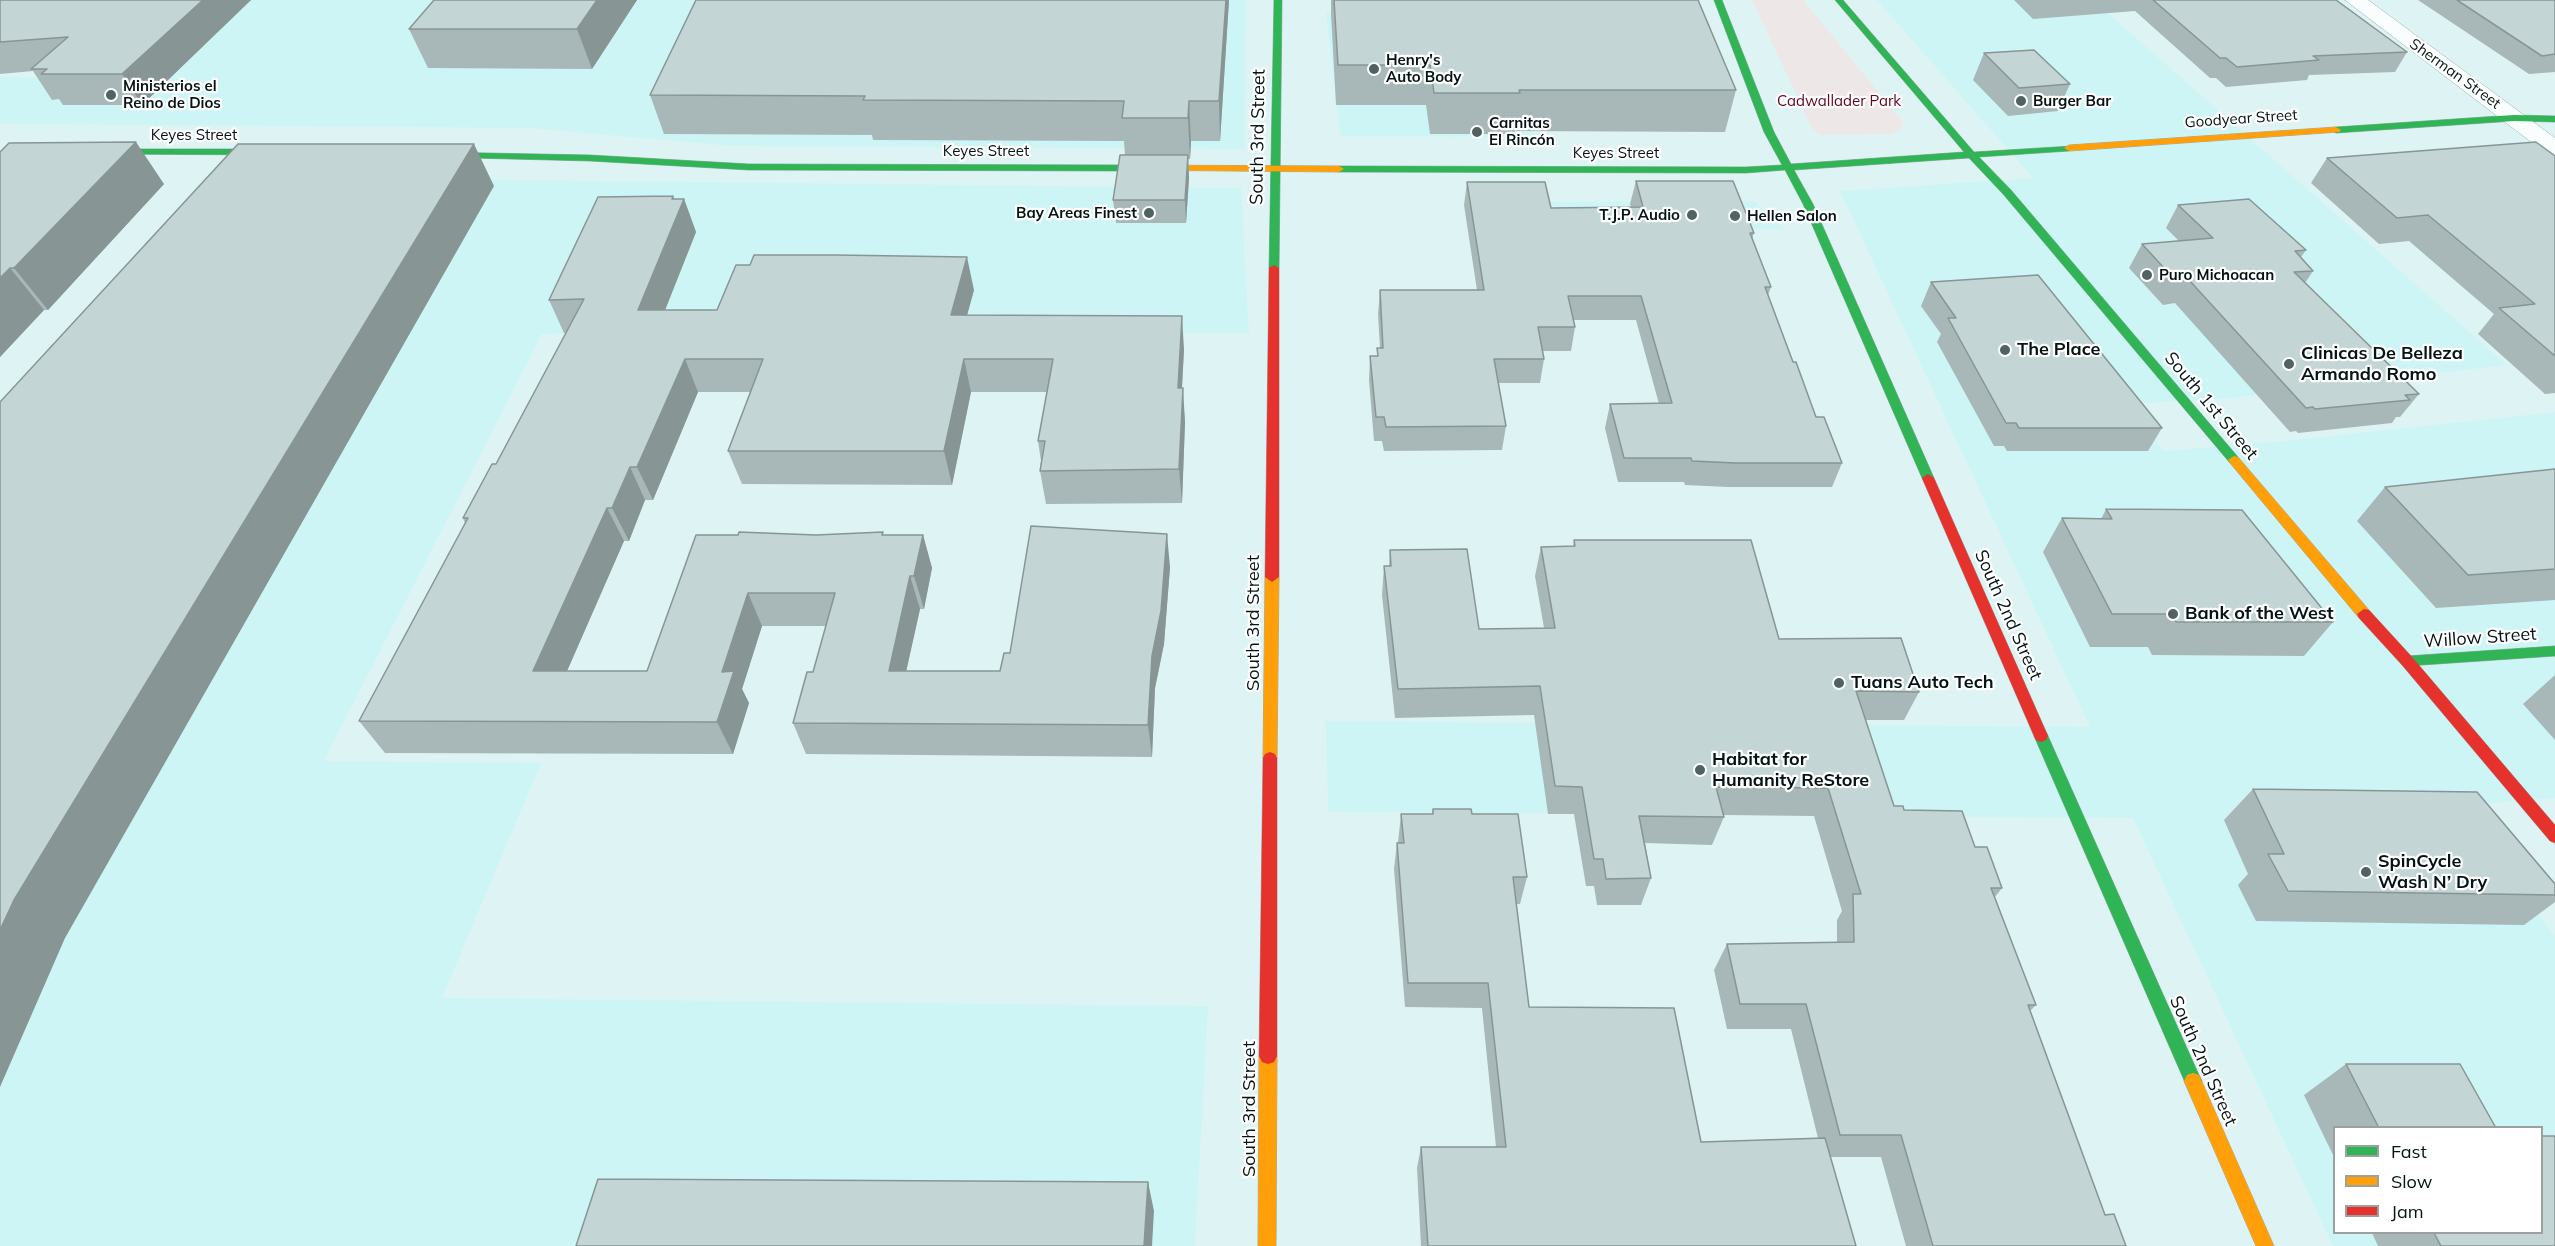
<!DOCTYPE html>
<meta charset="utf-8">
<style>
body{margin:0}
#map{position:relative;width:2555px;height:1246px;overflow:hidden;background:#def4f4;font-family:Mulish,sans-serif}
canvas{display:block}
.legend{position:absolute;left:2333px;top:1126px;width:210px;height:108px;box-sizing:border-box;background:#fff;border:2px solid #9ba1a1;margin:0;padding:8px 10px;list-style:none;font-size:18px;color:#041313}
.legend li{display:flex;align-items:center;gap:12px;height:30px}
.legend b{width:30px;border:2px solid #9ba1a1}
</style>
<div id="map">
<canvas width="2555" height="1246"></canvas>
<ul class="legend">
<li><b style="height:8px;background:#30b455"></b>Fast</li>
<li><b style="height:8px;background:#ff9f0a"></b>Slow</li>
<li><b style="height:8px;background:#e5322d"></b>Jam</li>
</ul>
</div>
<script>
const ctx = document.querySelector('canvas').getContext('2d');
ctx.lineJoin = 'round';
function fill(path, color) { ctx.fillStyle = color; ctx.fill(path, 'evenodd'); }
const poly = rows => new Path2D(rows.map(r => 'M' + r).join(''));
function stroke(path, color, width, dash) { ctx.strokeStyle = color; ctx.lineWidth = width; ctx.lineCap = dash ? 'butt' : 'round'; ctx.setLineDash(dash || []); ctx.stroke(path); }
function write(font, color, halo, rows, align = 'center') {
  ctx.font = font + ' Mulish,sans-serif'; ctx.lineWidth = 4.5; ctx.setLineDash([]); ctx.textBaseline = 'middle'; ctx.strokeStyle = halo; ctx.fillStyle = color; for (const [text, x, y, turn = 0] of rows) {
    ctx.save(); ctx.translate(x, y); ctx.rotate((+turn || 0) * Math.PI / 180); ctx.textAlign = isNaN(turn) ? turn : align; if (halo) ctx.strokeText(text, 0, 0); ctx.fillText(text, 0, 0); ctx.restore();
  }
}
fill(poly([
 [158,0,1246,0,1245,149,731,146,528,128,0,124,0,77,70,77],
 [1877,0,2093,0,2507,365,2232,398,2127,404,2164,451,2274,442,2555,412,2555,798,2451,806,2555,936,2555,1246,2333,1246,2133,818,1328,812,1326,721,2090,727,1840,191,2033,178],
 [2334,1128,2542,1128,2542,1232,2334,1232],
 [1326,13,1507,13,1540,137,1340,136],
 [260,177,1241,188,1249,333,542,334,324,761,541,763,442,998,1208,1006,1195,1246,0,1246,0,474],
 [1754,201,1785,229,1549,227,1544,202]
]), '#cef5f5');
fill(poly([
 [1752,0,1803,0,1903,122,1901,130,1891,134,1820,135,1812,128]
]), '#ede7e8');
const street = poly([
 [2345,0,2368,0,2555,138,2555,156,2547,154,2345,0]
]);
const fast = poly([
 [1274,0,1282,0,1279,268,1274,271,1269,268,1274,0],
 [1714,0,1722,0,1774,132,1791,164,1964,152,1835,0,1843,0,1974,152,2072,146,2074,148,2069,151,1979,157,2011,190,2238,457,2240,460,2238,463,2230,463,2003,194,1969,158,1794,170,1813,204,1934,478,1928,482,1922,478,1803,204,1785,170,1746,173,1339,172,1334,169,1339,166,1746,167,1782,165,1764,132,1714,0],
 [2514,115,2555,116,2555,122,2514,121,2336,133,2331,130,2336,127,2514,115],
 [95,149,277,149,282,152,277,155,98,154,93,151,95,149],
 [434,152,590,155,749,164,1127,165,1132,168,1127,171,749,170,590,161,431,157,429,155,434,152],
 [2555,646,2555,656,2407,666,2402,665,2400,661,2402,657,2407,656,2555,646],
 [2041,730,2046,732,2048,736,2199,1075,2202,1081,2199,1087,2193,1089,2187,1087,2034,736,2036,732,2041,730]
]);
const slow = poly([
 [2336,127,2341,130,2339,132,2069,151,2064,148,2069,145,2336,127],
 [1127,165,1339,166,1344,169,1339,172,1124,170,1122,168,1127,165],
 [2234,456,2238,457,2369,610,2371,614,2369,618,2359,618,2230,463,2228,460,2234,456],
 [1272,572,1279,577,1277,758,1275,762,1270,764,1265,762,1263,758,1265,577,1272,572],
 [1268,1048,1274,1050,1277,1056,1276,1246,1258,1246,1259,1056,1262,1050,1268,1048],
 [2193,1073,2199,1075,2274,1246,2256,1246,2184,1081,2187,1075,2193,1073]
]);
const jam = poly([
 [1274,265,1279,268,1279,577,1272,582,1265,577,1269,268,1274,265],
 [1928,474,1934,478,2048,736,2046,740,2041,742,2036,740,2034,736,1922,478,1928,474],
 [2364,609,2369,610,2412,657,2555,825,2555,843,2550,841,2402,665,2359,618,2357,614,2364,609],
 [1270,752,1275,754,1277,758,1277,1056,1274,1062,1268,1064,1262,1062,1259,1056,1263,758,1265,754,1270,752]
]);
stroke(street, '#9bacac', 1);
stroke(fast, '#9bacac', 1);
stroke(slow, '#9bacac', 1);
stroke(jam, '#9bacac', 1);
fill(street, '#fafdfd');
fill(fast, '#30b455');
fill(slow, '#ff9f0a');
fill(jam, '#e5322d');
fill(poly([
 [0,0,251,0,142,105,63,105,59,99,52,100,33,71,0,74],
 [637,0,592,69,428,68,409,29],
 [696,0,1229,0,1220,141,1191,141,1190,159,1188,159,1189,178,1186,223,1116,223,1113,200,1125,155,1124,141,873,140,872,135,664,134,650,95],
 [1331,0,1698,0,1736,90,1725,132,1515,131,1514,134,1430,134,1426,105,1336,105,1331,14],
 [2014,0,2336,0,2407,52,2395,72,2309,75,2307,80,2226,87,2216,78,2210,78,2135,11,2033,19],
 [2418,0,2555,0,2555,72,2529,74],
 [1984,53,2070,84,2058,111,2008,116,1973,80],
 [0,152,164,184,48,310,44,310,0,357],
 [2555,156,2555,393,2545,394,2478,334,2494,314,2409,241,2379,244,2311,183,2327,158],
 [1636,181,1754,233,1752,239,1771,287,1768,295,1793,362,1816,417,1842,463,1832,487,1728,487,1685,485,1684,482,1618,482,1605,428,1610,404,1659,404,1636,320,1573,320,1575,327,1571,351,1542,351,1544,359,1540,383,1498,383,1506,426,1502,450,1384,451,1382,441,1374,441,1369,380,1370,356,1377,356,1377,348,1380,348,1378,314,1380,290,1477,290,1464,205,1467,182,1551,208,1631,207,1630,204],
 [674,199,684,199,696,232,665,310,717,310,974,290,967,315,1184,349,1182,388,1185,422,1182,503,1046,504,1040,471,1041,461,1038,441,1047,392,971,392,952,485,742,484,728,451,751,392,698,392,653,500,645,500,629,541,624,541,567,671,647,671,816,535,923,535,932,568,924,609,920,609,906,671,1000,671,1010,653,1170,567,1164,644,1155,688,1152,757,806,754,793,723,813,672,826,626,762,626,742,689,749,703,733,754,385,753,359,721,465,523,463,518,496,464,566,333,564,333,549,300],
 [2178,205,2306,250,2301,257,2313,271,2305,283,2419,394,2400,417,2396,417,2392,423,2298,433,2296,431,2290,432,2175,303,2163,305,2129,268,2142,244,2179,241,2166,228],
 [1931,282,2162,428,2148,451,2007,451,2004,446,1994,446,1937,342,1941,334,1921,306],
 [2555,469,2555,600,2436,608,2357,521,2385,487],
 [2106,509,2333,622,2304,656,2152,655,2148,647,2090,647,2043,552,2062,518,2101,519],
 [1574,540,1779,639,1919,692,1904,720,1865,720,1894,806,1975,847,2002,888,1995,897,2036,1005,2030,1011,2105,1215,2126,1246,1906,1246,1881,1157,1830,1157,1856,1246,1421,1246,1417,1168,1421,1147,1496,1147,1482,1008,1405,1007,1394,869,1397,843,1398,843,1401,814,1432,814,1433,809,1472,814,1527,877,1520,904,1516,904,1529,1007,1701,1142,1818,1138,1791,1029,1727,1029,1714,970,1727,944,1837,942,1837,920,1842,911,1814,816,1723,815,1724,817,1712,845,1645,843,1651,878,1641,905,1597,905,1594,886,1586,886,1574,814,1548,814,1534,715,1395,718,1382,595,1384,566,1389,566,1390,550,1479,629,1544,628,1535,576,1541,547,1573,546],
 [2555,675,2555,740,2523,704],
 [2253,789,2555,884,2555,902,2524,925,2256,921,2238,885,2248,874,2224,820],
 [2346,1064,2496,1128,2334,1128,2334,1157,2304,1095],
 [2372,1233,2541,1233,2555,1246,2378,1246]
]), '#a8b7b7');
fill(poly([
 [203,0,251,0,142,105,122,74],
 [597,0,637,0,592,69,577,29],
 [1226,0,1229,0,1220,141,1219,101],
 [1189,101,1191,141,1190,159,1188,118],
 [136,142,164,184,48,310,14,268],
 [474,144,494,186,65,938,0,1087,0,930,14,900],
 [1188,155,1189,178,1186,223,1185,200],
 [673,196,679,212,684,199,696,232,652,343,638,310],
 [967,257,974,290,958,348,951,315],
 [10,268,44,310,0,357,0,278],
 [1182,316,1184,349,1180,422,1178,388],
 [685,359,698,392,653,500,637,467],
 [964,359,971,392,952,485,944,451],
 [1183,388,1185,422,1182,503,1179,469],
 [630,467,645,500,629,541,612,508],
 [607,508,624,541,553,703,533,671],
 [1167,534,1170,567,1164,644,1155,688,1152,757,1148,725,1152,656],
 [923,535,932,568,924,609,914,576],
 [910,576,920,609,899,704,889,671],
 [748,593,762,626,742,689,749,703,733,754,717,722,722,672],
 [1148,1182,1154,1211,1152,1246,1144,1246]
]), '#889595');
const building = poly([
 [0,0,203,0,122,74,41,74,47,69,31,69,68,37,0,42,0,0],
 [434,0,597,0,577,29,409,29,434,0],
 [696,0,1226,0,1219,101,1189,101,1188,118,1122,118,1124,101,863,100,865,96,650,95,696,0],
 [1334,0,1698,0,1736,90,1519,90,1520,93,1434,93,1430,65,1338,65,1334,0],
 [2153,0,2336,0,2407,52,2313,56,2319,60,2237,67,2226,58,2220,58,2153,0],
 [2457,0,2555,0,2555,54,2542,56,2457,0],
 [2034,50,2070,84,2019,88,1984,53,2034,50],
 [136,142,14,268,10,268,0,278,0,152,9,143,136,142],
 [2536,142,2555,156,2555,356,2499,308,2535,304,2428,215,2397,218,2327,158,2536,142],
 [238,144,474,144,14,900,0,930,0,402,238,144],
 [1120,155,1188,155,1185,200,1113,200,1120,155],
 [1636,181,1733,181,1754,233,1750,233,1771,287,1765,287,1793,362,1796,362,1816,417,1824,417,1842,463,1736,463,1692,461,1691,458,1624,458,1610,404,1672,403,1641,296,1568,296,1575,327,1538,327,1544,359,1494,359,1506,426,1386,427,1384,417,1376,417,1370,356,1378,356,1377,348,1383,348,1380,290,1484,290,1467,182,1545,182,1551,208,1643,207,1636,181],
 [673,196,672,199,684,199,638,310,717,310,736,265,750,265,754,255,836,255,967,257,951,315,1182,316,1178,388,1183,388,1179,469,1040,471,1045,441,1038,441,1053,359,964,359,944,451,728,451,763,359,685,359,637,467,630,467,612,508,607,508,533,671,647,671,696,535,738,535,739,532,816,535,883,532,882,535,923,535,914,576,910,576,889,671,1000,671,1004,653,1010,653,1031,526,1167,534,1161,611,1152,656,1148,725,793,723,807,672,813,672,835,593,748,593,722,672,734,671,717,722,359,721,468,518,463,518,492,464,496,464,584,299,549,300,598,197,673,196],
 [2249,199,2306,250,2295,251,2313,271,2294,272,2419,394,2405,395,2410,400,2315,409,2313,407,2306,408,2189,280,2176,281,2142,244,2213,238,2178,205,2249,199],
 [2038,275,2162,428,2019,428,2016,423,2006,423,1948,318,1956,318,1931,282,2038,275],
 [2555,469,2555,569,2468,575,2385,487,2555,469],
 [2106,509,2242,510,2333,622,2176,622,2172,614,2112,614,2062,518,2112,519,2106,509],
 [1574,540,1751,540,1779,639,1901,638,1919,692,1856,691,1894,806,1903,806,1904,810,1962,811,1975,847,1987,847,2002,888,1991,888,2036,1005,2028,1005,2105,1215,2114,1214,2126,1246,1933,1246,1901,1135,1840,1135,1806,1004,1740,1004,1727,944,1854,942,1853,894,1861,894,1828,788,1716,787,1724,817,1639,816,1651,878,1606,879,1603,859,1594,859,1582,787,1555,786,1540,686,1398,689,1384,566,1391,566,1390,550,1467,549,1479,629,1555,628,1541,547,1575,546,1574,540],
 [2253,789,2477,792,2555,884,2555,895,2288,891,2268,854,2284,854,2253,789],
 [1433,809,1471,809,1472,814,1518,814,1527,877,1513,877,1529,1007,1674,1008,1701,1142,1825,1138,1856,1246,1428,1246,1421,1147,1506,1147,1488,983,1408,983,1397,843,1404,843,1401,814,1433,814,1433,809],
 [2346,1064,2460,1064,2496,1128,2379,1128,2346,1064],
 [2541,1136,2555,1136,2555,1246,2441,1246,2434,1233,2541,1233,2541,1136],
 [598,1179,1148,1182,1144,1246,576,1246,598,1179]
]);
fill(building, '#c3d5d5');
stroke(building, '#889595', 1.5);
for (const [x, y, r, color] of [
 [1374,69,6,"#506262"],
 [111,95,6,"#506262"],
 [2021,101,6,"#506262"],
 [1477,132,6,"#506262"],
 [1149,213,6,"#506262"],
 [1692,215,6,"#506262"],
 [1735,216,6,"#506262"],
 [2147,275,6,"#506262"],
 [2005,350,6,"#506262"],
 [2289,364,6,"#506262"],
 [2173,614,6,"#506262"],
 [1839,683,6,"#506262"],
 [1700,770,6,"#506262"],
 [2366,872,6,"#506262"]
]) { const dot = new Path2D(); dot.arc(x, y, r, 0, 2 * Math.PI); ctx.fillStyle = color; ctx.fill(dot); stroke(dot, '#fff', 2); }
write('bold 15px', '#041313', '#fff', [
 ["Henry's",1386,60],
 ["Auto Body",1386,77],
 ["Ministerios el",123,86],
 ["Reino de Dios",123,103],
 ["Burger Bar",2033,101],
 ["Carnitas",1489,123],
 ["El Rincón",1489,140],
 ["Bay Areas Finest",1137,213,"right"],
 ["T.J.P. Audio",1680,215,"right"],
 ["Hellen Salon",1747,216],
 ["Puro Michoacan",2159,275]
], 'left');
write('15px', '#041313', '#fff', [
 ["Sherman Street",2455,74,36],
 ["Goodyear Street",2241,119,-4],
 ["Keyes Street",194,135],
 ["Keyes Street",986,151],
 ["Keyes Street",1616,153]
]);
write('15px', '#630620', '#fff', [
 ["Cadwallader Park",1839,101]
]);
write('18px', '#041313', '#fff', [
 ["South 3rd Street",1258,137,-89],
 ["South 1st Street",2211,406,50],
 ["South 2nd Street",2008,615,66],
 ["South 3rd Street",1254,623,-90],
 ["Willow Street",2480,638,-4],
 ["South 2nd Street",2203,1061,66],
 ["South 3rd Street",1250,1109,-90]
]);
write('bold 18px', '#041313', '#fff', [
 ["The Place",2017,350],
 ["Clinicas De Belleza",2301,354],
 ["Armando Romo",2301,375],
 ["Bank of the West",2185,614],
 ["Tuans Auto Tech",1851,683],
 ["Habitat for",1712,760],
 ["Humanity ReStore",1712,781],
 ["SpinCycle",2378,862],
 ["Wash N’ Dry",2378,883]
], 'left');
</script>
